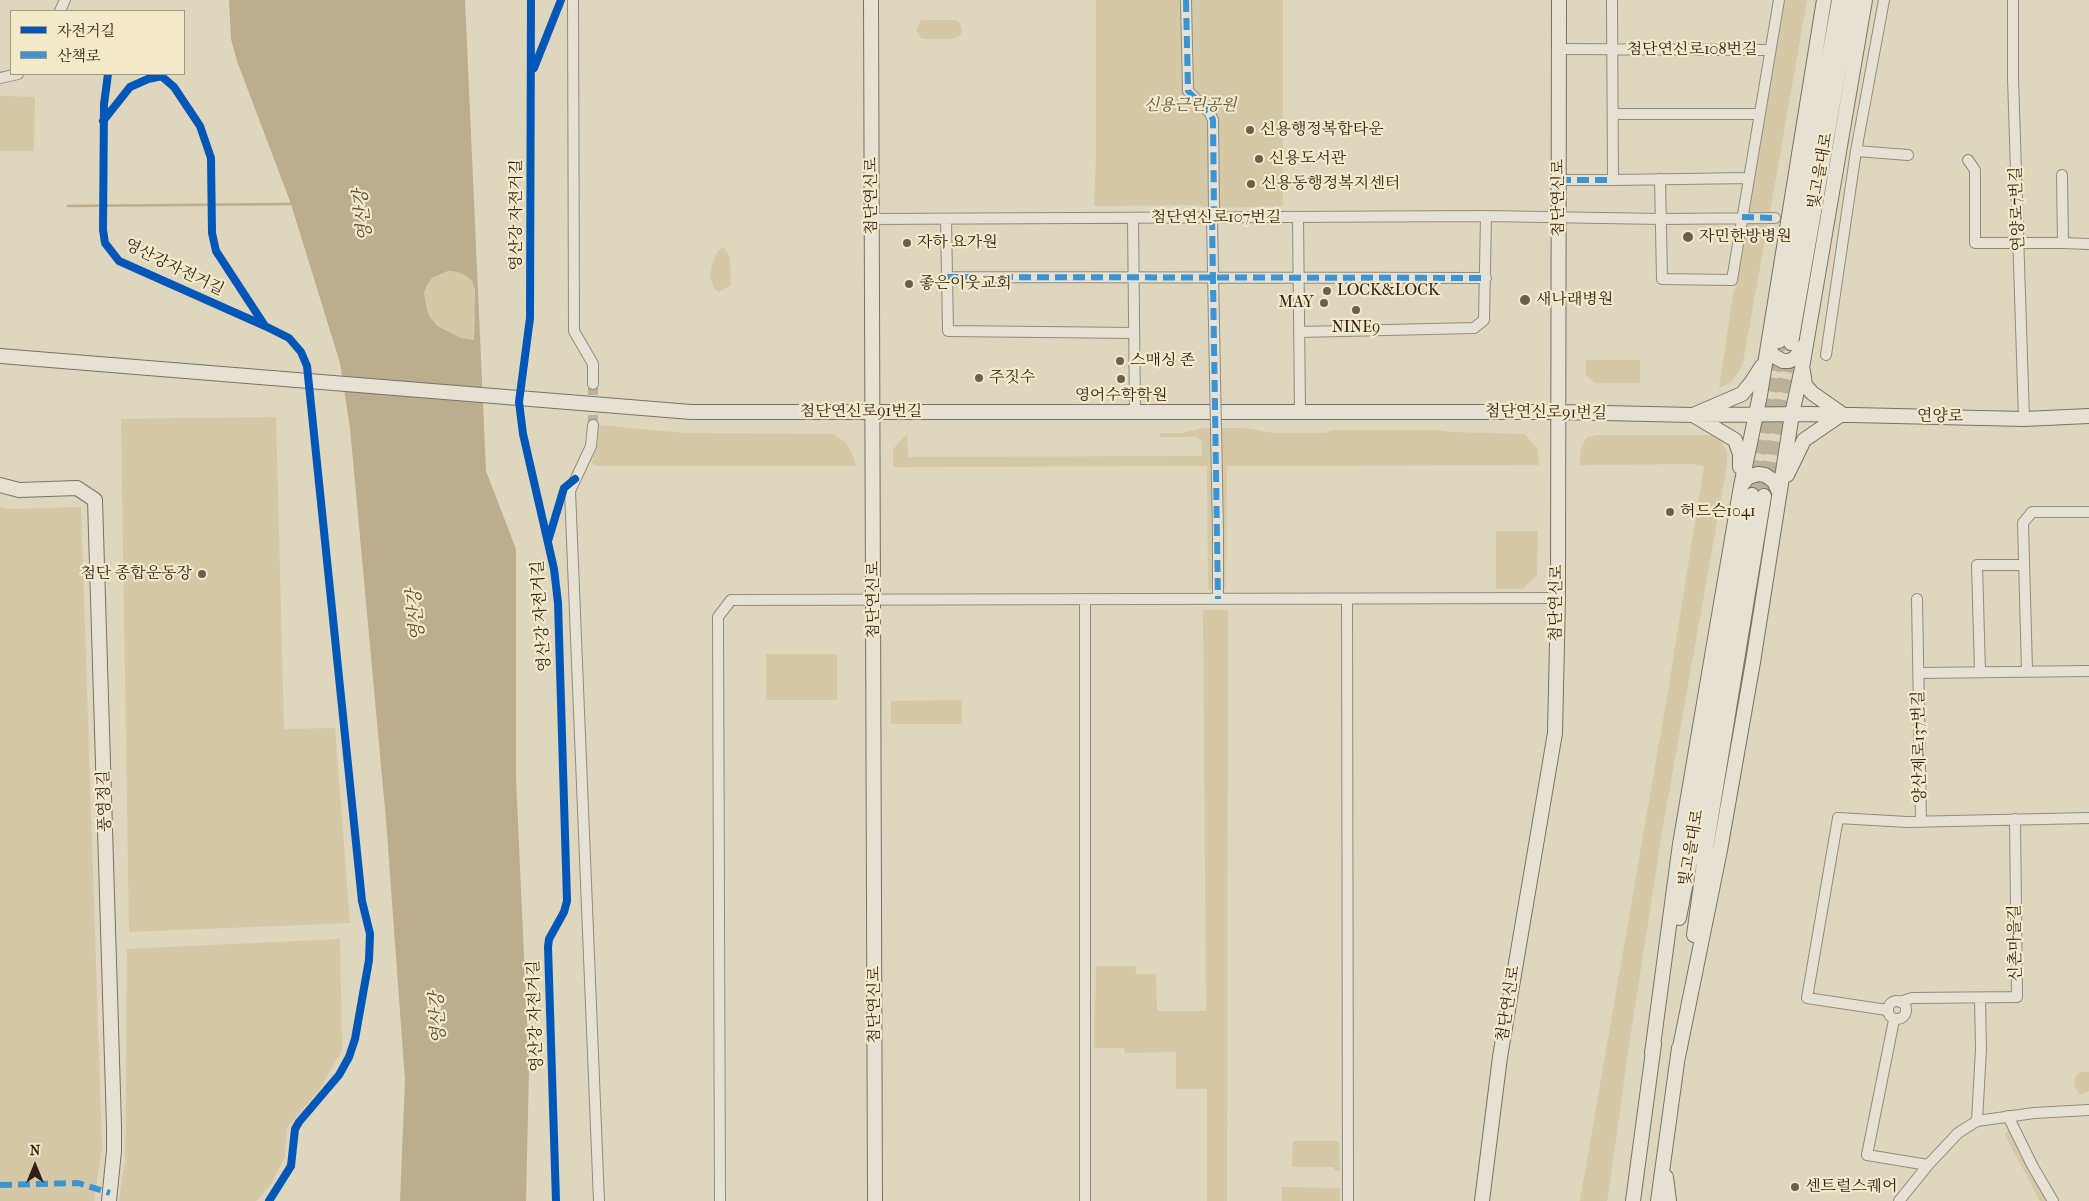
<!DOCTYPE html>
<meta charset="utf-8">
<style>
body{margin:0}
#map{position:relative;width:2089px;height:1201px;overflow:hidden;background:#ded6bd;font-family:"IM FELL French Canon","Noto Serif KR",serif}
canvas{display:block}
.legend{position:absolute;left:10px;top:10px;width:175px;height:65px;box-sizing:border-box;background:#f3e9cb;border:1px solid #a59881;margin:0;padding:6px 9px;list-style:none;font-size:15px;color:#311e12}
.legend li{display:flex;align-items:center;gap:10px;height:25px}
.legend b{width:25px;border:1px solid #a59881}
.north{position:absolute;left:10px;top:1141px;width:50px;height:50px;-webkit-text-stroke:4px #f3e9cb;paint-order:stroke;rotate:0deg;font-size:14px;font-weight:700;line-height:20px;text-align:center;color:#311e12}
.north::after{content:'';display:block;margin:auto;width:18px;height:22px;background:#311e12;clip-path:polygon(50% 0,100% 100%,50% 72%,0 100%)}
</style>
<div id="map">
<canvas width="2089" height="1201"></canvas>
<ul class="legend">
<li><b style="height:6px;background:#0057b8"></b>자전거길</li>
<li><b style="height:6px;background:#3d94d3"></b>산책로</li>
</ul>
<div class="north">N</div>
</div>
<script>
const ctx = document.querySelector('canvas').getContext('2d');
ctx.lineJoin = 'round';
function fill(path, color) { ctx.fillStyle = color; ctx.fill(path, 'evenodd'); }
const poly = rows => new Path2D(rows.map(r => 'M' + r).join(''));
function stroke(path, color, width, dash) { ctx.strokeStyle = color; ctx.lineWidth = width; ctx.lineCap = dash ? 'butt' : 'round'; ctx.setLineDash(dash || []); ctx.stroke(path); }
function write(font, color, halo, rows, align = 'center') {
  ctx.font = font + ' "IM FELL French Canon","Noto Serif KR",serif'; ctx.lineWidth = 4.5; ctx.setLineDash([]); ctx.textBaseline = 'middle'; ctx.strokeStyle = halo; ctx.fillStyle = color; for (const [text, x, y, turn = 0] of rows) {
    ctx.save(); ctx.translate(x, y); ctx.rotate((+turn || 0) * Math.PI / 180); ctx.textAlign = isNaN(turn) ? turn : align; if (halo) ctx.strokeText(text, 0, 0); ctx.fillText(text, 0, 0); ctx.restore();
  }
}
fill(poly([
 [1096,0,1283,0,1283,206,1214,208,1196,205,1094,206,1096,156],
 [1785,0,1807,0,1770,212,1749,212],
 [921,20,956,20,960,23,962,32,958,37,951,39,924,39,921,38,916,30],
 [0,96,35,97,34,151,0,151],
 [1748,221,1768,222,1744,357,1740,370,1731,382,1719,388,1734,289,1736,288],
 [723,247,730,257,731,285,719,292,715,290,710,277,712,264,718,251],
 [448,271,457,272,465,275,472,281,475,288,476,300,473,322,475,340,461,338,437,326,430,317,427,310,424,293,427,285,432,278],
 [1586,360,1640,360,1640,383,1595,383,1586,375],
 [276,417,284,729,335,728,350,923,129,932,121,419],
 [599,425,683,433,834,434,845,442,852,453,856,466,596,466,591,463,597,447],
 [1203,428,1246,428,1273,433,1326,433,1332,430,1438,430,1451,432,1525,434,1538,450,1539,465,1227,466,1226,589,1208,589,1207,466,893,467,893,449,907,434,908,457,1202,456,1202,441,1196,437,1160,437,1160,433,1182,433],
 [1598,435,1710,435,1721,440,1727,452,1727,465,1662,832,1630,1039,1608,1196,1607,1201,1580,1201,1668,691,1704,466,1693,464,1580,465,1581,448,1587,437],
 [0,507,8,509,81,507,102,1148,94,1201,0,1201],
 [1496,531,1538,531,1537,575,1523,589,1496,589],
 [1203,610,1228,610,1227,1201,1207,1201,1207,1089,1176,1089,1176,1052,1125,1053,1124,1048,1094,1048,1096,966,1135,966,1136,974,1156,974,1157,1011,1206,1011],
 [766,654,837,654,837,700,766,700],
 [962,700,962,724,891,724,891,701],
 [340,939,342,1050,319,1090,287,1128,285,1157,270,1186,256,1201,119,1201,125,1160,127,949],
 [2080,1072,2089,1072,2089,1091,2079,1095,2074,1084,2075,1077],
 [2008,1130,2014,1132,2050,1201,2040,1201,2005,1135],
 [1293,1141,1339,1141,1340,1171,1336,1171,1333,1167,1292,1167],
 [1282,1187,1340,1188,1340,1201,1282,1201]
]), '#d4c8a6');
fill(poly([
 [229,0,465,0,486,471,516,549,516,778,529,1068,526,1201,400,1201,405,1080,386,820,350,428,340,363,291,204,237,61,231,39],
 [448,271,457,272,465,275,472,281,475,289,474,340,461,338,437,326,430,317,427,310,424,293,427,285,432,278]
]), '#bbad8e');
stroke(poly([
 [68,206,290,204]
]), '#bbad8e', 2.5);
stroke(poly([
 [593,425,593,384]
]), '#bbb19b', 10, [10, 5]);
stroke(poly([
 [1752,495,1779,341],
 [1764,496,1791,343]
]), '#bbb19b', 14, [14, 7]);
const street = poly([
 [573,0,574,331,593,364,593,384],
 [1186,0,1188,91,1210,113,1213,120,1214,208],
 [1612,0,1613,180,1749,178],
 [2013,0,2013,78,2024,419],
 [60,11,65,0],
 [1559,49,1770,50],
 [0,78,18,74],
 [1613,114,1759,114],
 [1856,151,1908,155],
 [1968,160,1975,170,1975,243,2063,243,2062,175],
 [1660,179,1662,279,1732,280,1779,0],
 [1559,180,1613,180],
 [1298,217,1300,412],
 [1212,218,1214,325],
 [872,219,1486,216,1661,219,1775,218],
 [1133,219,1135,412],
 [946,220,948,331,1134,333],
 [2063,243,2089,244],
 [947,277,1486,278],
 [1299,332,1474,328,1484,320,1486,216],
 [1826,355,1856,151,1884,0],
 [593,425,591,446,570,491,599,1201],
 [1218,532,1218,599],
 [1347,599,1348,1201],
 [1917,599,1921,822],
 [1085,601,1085,1201],
 [2027,671,2023,523,2032,512,2089,512],
 [1980,672,1977,565,2024,565],
 [1919,673,2089,671],
 '1888 1010a9 9 0 1 1 18 0a9 9 0 1 1-18 0Z',
 [1900,1002,1912,998,2017,997,2015,819],
 [1887,1010,1807,998,1838,818,1907,822,2089,818],
 [1894,1020,1867,1155,1928,1165],
 [2008,1116,2032,1165,2053,1201],
 [1977,1121,1981,1049,1980,998],
 [720,1201,718,617,731,600,1558,598],
 [1899,1201,1928,1165,1958,1133,1977,1121,2034,1113,2089,1110]
]);
const secondary = poly([
 [871,0,875,1201],
 [1779,341,1839,0],
 [1769,343,1772,355,1783,361,1789,361,1795,358,1804,346],
 [1791,343,1851,0],
 [0,356,691,412,1559,412,1693,415,1810,414,2024,419,2089,416],
 [1740,467,1740,454,1735,440,1693,415,1742,394,1751,383,1762,366],
 [1787,475,1804,440,1842,414,1812,393,1805,385,1803,371],
 [0,485,19,490,77,488,95,500,114,1126,114,1151,109,1201],
 [1741,486,1748,477,1758,474,1765,475,1774,481,1779,492],
 [1679,918,1693,846,1752,495],
 [1694,935,1706,848,1764,496],
 [1652,1053,1680,844,1741,486,1760,395,1824,0],
 [1678,1057,1720,850,1753,662,1792,414,1802,368,1865,0],
 [1666,1177,1669,1201],
 [1482,1201,1500,1057,1555,733,1558,598,1559,0],
 [1633,1201,1654,1044],
 [1658,1201,1679,1048]
]);
stroke(street, '#928b7c', 12);
stroke(secondary, '#797264', 16);
stroke(street, '#e5e1d4', 10);
stroke(secondary, '#e5e1d4', 14);
const streetBridge = poly([
 [1214,325,1218,532]
]);
stroke(streetBridge, '#928b7c', 12, []);
stroke(streetBridge, '#e5e1d4', 10);
stroke(poly([
 [1186,0,1188,91,1210,113,1213,120,1214,208],
 [1559,180,1613,180],
 [1742,217,1775,218],
 [1212,218,1218,599],
 [947,277,1486,278],
 [0,1185,78,1183,110,1193]
]), '#3d94d3', 6, [12, 6]);
stroke(poly([
 [531,0,530,318,519,402,523,434,554,569,558,603,567,901,564,912,549,939,548,947,556,1201],
 [534,68,561,0],
 [108,74,104,104,103,230,105,243,119,261,265,326],
 [159,74,174,87,200,126,211,158,212,233,216,251,265,326,289,338,301,352,307,366,362,901,370,934,369,960,355,1039,349,1057,339,1075,299,1122,295,1129,291,1166,269,1201],
 [103,121,130,87,148,79,162,76],
 [548,541,564,488,575,479]
]), '#0057b8', 8);
for (const [x, y, r, color] of [
 [1250,130,5,"#6e5e4e"],
 [1259,159,5,"#6e5e4e"],
 [1251,184,5,"#6e5e4e"],
 [1688,237,6,"#6e5e4e"],
 [907,243,5,"#6e5e4e"],
 [909,284,5,"#6e5e4e"],
 [1327,291,5,"#6e5e4e"],
 [1525,300,6,"#6e5e4e"],
 [1324,303,5,"#6e5e4e"],
 [1356,310,5,"#6e5e4e"],
 [1120,361,5,"#6e5e4e"],
 [979,378,5,"#6e5e4e"],
 [1121,379,5,"#6e5e4e"],
 [1670,512,5,"#6e5e4e"],
 [202,574,5,"#6e5e4e"],
 [1795,1187,5,"#6e5e4e"]
]) { const dot = new Path2D(); dot.arc(x, y, r, 0, 2 * Math.PI); ctx.fillStyle = color; ctx.fill(dot); stroke(dot, '#f3e9cb', 2); }
write('16px', '#311e12', '#f3e9cb', [
 ["첨단연신로108번길",1692,50],
 ["빛고을대로",1821,171,-80],
 ["첨단연신로",872,196,-90],
 ["첨단연신로",1559,198,-90],
 ["연양로7번길",2018,209,-92],
 ["영산강 자전거길",517,215,-90],
 ["첨단연신로107번길",1216,218],
 ["영산강자전거길",174,268,26],
 ["첨단연신로91번길",861,412],
 ["첨단연신로91번길",1546,413,1],
 ["연양로",1940,417,1],
 ["첨단연신로",874,600,-90],
 ["첨단연신로",1557,603,-89],
 ["영산강 자전거길",542,616,-94],
 ["양산제로137번길",1920,747,-91],
 ["풍영정길",105,801,-92],
 ["빛고을대로",1692,848,-80],
 ["신촌마을길",2016,943,-91],
 ["첨단연신로",1509,1004,-81],
 ["첨단연신로",875,1005,-90],
 ["영산강 자전거길",536,1016,-92]
]);
write('italic 16px', '#604e39', '#f3e9cb', [
 ["신용근린공원",1190,106]
]);
write('16px', '#311e12', '#f3e9cb', [
 ["신용행정복합타운",1260,130],
 ["신용도서관",1269,159],
 ["신용동행정복지센터",1261,184],
 ["자민한방병원",1699,237],
 ["자하 요가원",917,243],
 ["좋은이웃교회",919,284],
 ["LOCK&LOCK",1337,291],
 ["새나래병원",1536,300],
 ["MAY",1314,303,"right"],
 ["NINE9",1356,328,"center"],
 ["스매싱 존",1130,361],
 ["주짓수",989,378],
 ["영어수학학원",1121,396,"center"],
 ["허드슨1041",1680,512],
 ["첨단 종합운동장",192,574,"right"],
 ["센트럴스퀘어",1805,1187]
], 'left');
write('italic 18px', '#5c4a36', '#f3e9cb', [
 ["영산강",364,215,-96],
 ["영산강",417,615,-95],
 ["영산강",439,1018,-93]
]);
</script>
